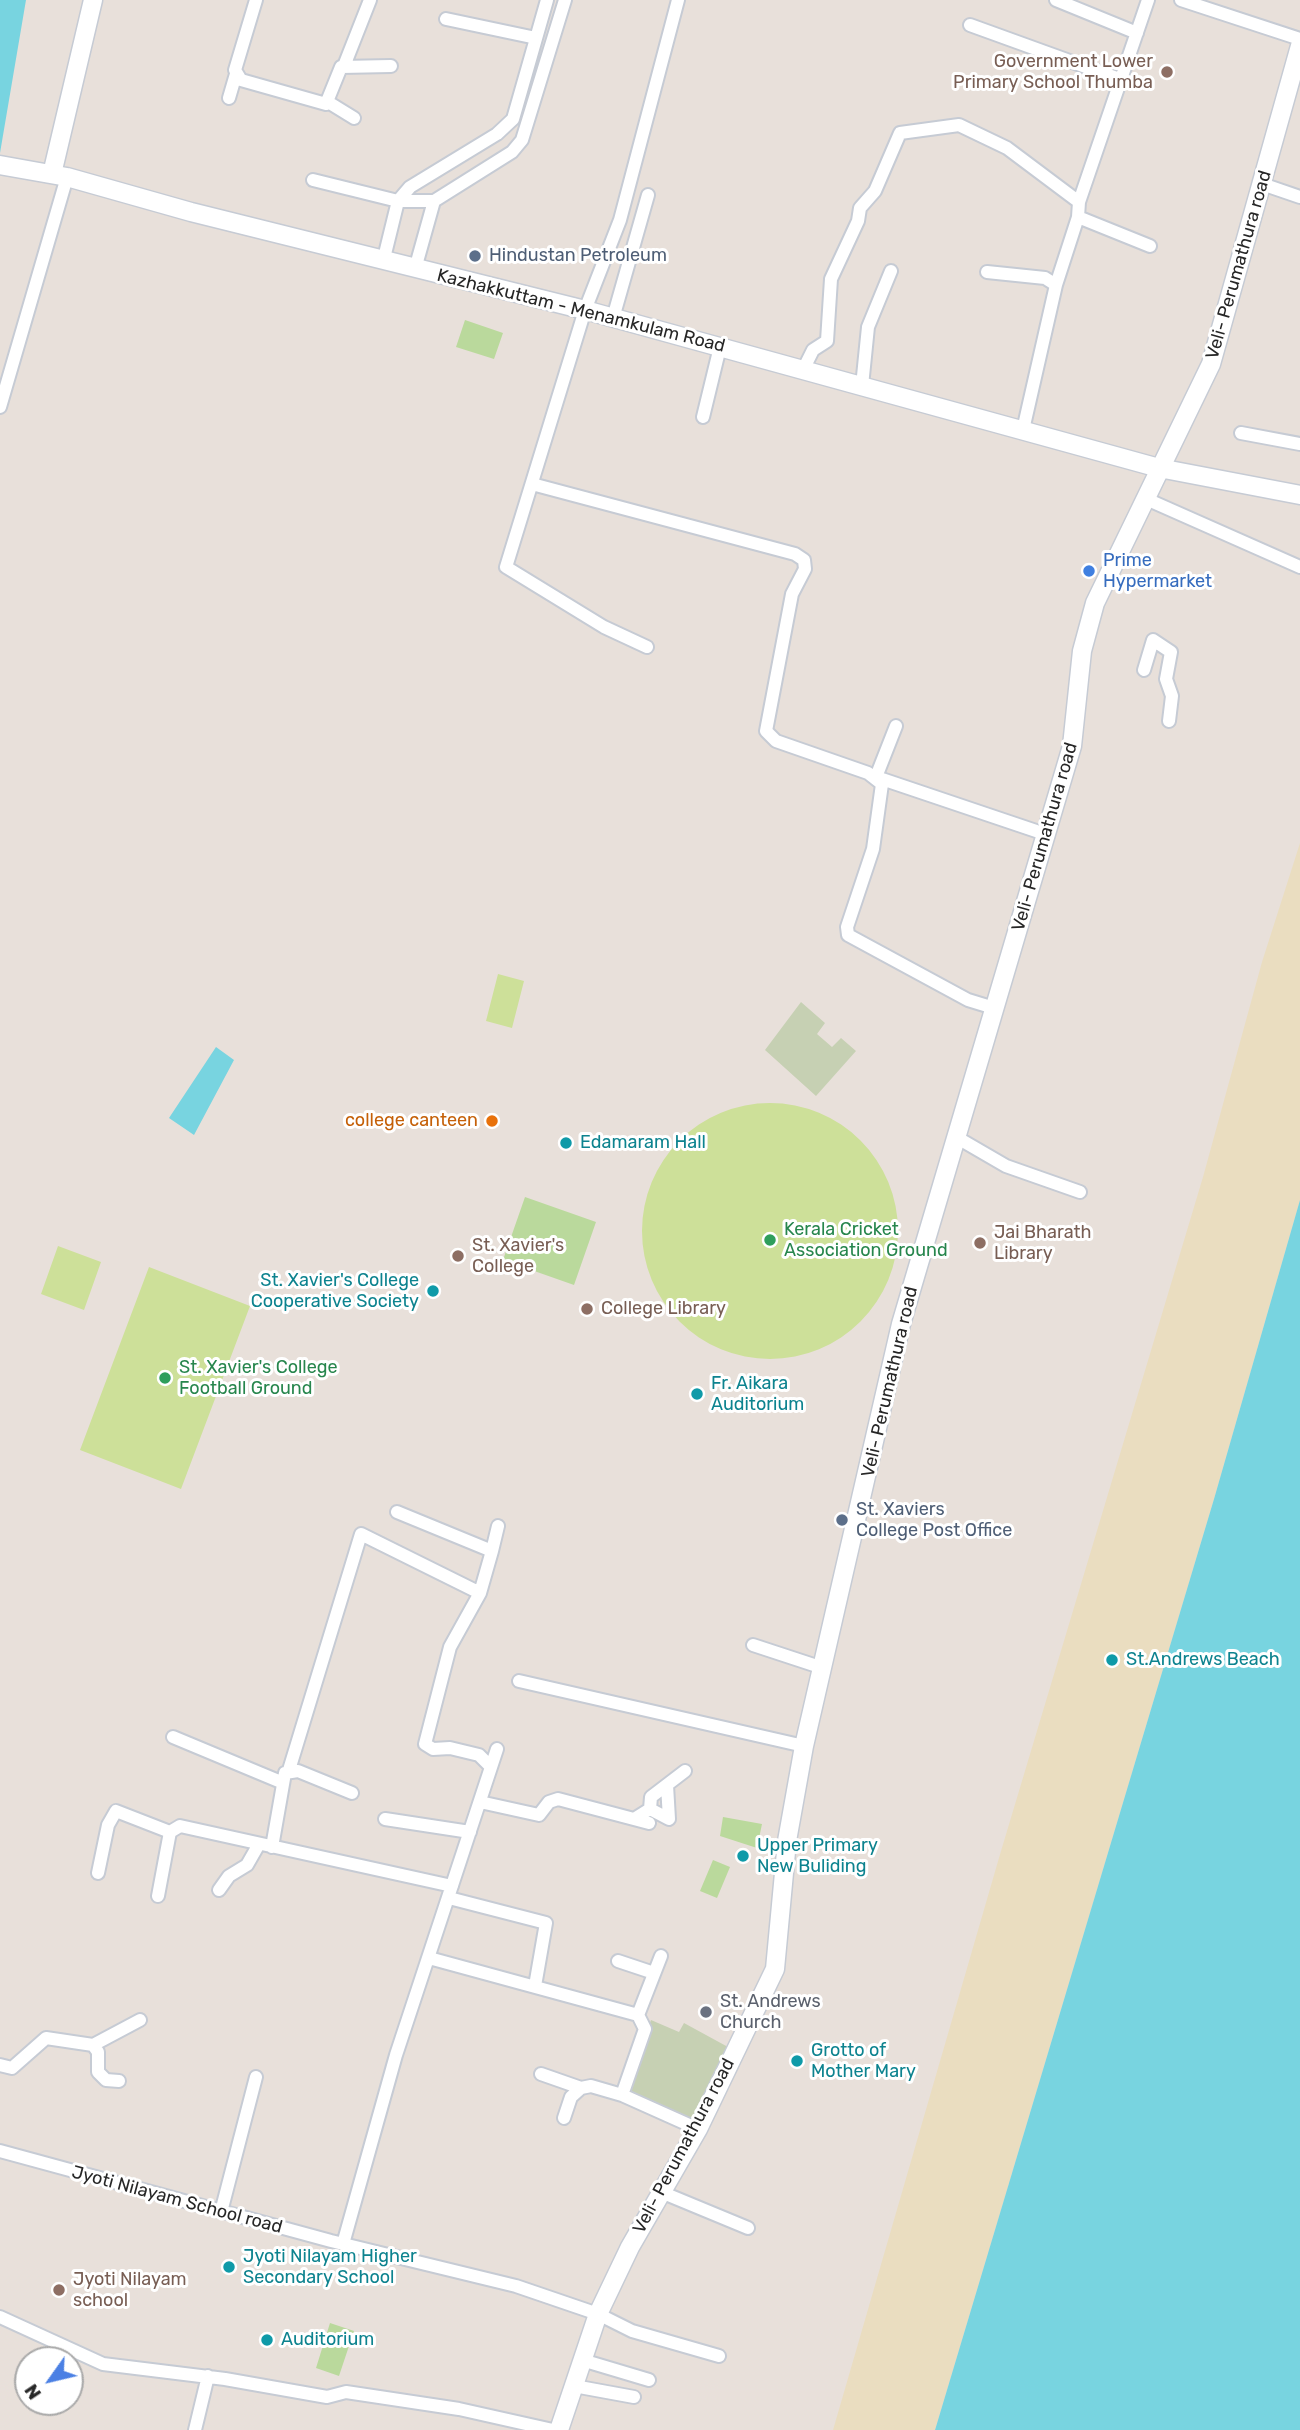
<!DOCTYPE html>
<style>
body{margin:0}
#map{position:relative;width:1300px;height:2430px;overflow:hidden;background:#e8e0da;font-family:Rubik,sans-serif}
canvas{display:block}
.north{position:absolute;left:14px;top:2346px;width:70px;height:70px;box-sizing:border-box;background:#fff;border:2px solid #a9a9a9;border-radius:50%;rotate:236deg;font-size:19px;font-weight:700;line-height:28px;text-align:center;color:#272727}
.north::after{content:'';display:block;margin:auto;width:24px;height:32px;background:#4b80e4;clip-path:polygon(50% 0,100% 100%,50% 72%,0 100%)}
</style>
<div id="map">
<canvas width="1300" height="2430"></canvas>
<div class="north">N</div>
</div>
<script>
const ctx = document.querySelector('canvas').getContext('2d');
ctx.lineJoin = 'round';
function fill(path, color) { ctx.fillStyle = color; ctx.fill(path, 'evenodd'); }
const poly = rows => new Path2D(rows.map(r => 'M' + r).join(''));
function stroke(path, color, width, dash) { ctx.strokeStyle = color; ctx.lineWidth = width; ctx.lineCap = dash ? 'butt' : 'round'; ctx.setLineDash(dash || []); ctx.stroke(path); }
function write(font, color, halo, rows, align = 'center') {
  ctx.font = font + ' Rubik,sans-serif'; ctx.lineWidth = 6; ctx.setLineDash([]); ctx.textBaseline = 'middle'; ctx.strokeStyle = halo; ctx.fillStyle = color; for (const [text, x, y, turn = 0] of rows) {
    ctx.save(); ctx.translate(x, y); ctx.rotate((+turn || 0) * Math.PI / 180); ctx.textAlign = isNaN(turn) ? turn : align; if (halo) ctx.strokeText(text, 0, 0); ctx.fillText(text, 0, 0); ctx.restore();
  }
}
fill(poly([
 [465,320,503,333,494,359,456,347],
 [525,1197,596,1222,574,1285,503,1260],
 [723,1817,762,1824,757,1848,720,1836],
 [713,1860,730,1867,717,1898,700,1891],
 [330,2323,354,2331,339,2376,316,2368]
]), '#bad99c');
fill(poly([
 [1300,843,1300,1200,1214,1499,935,2430,833,2430,1001,1851,1203,1177,1262,962]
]), '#eaddc0');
fill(poly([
 [801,1002,825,1023,817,1034,832,1047,841,1038,856,1051,816,1096,765,1050],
 [651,2020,679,2032,684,2023,728,2047,692,2122,630,2094,628,2084]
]), '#c6d0b3');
fill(poly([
 [498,974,524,981,512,1028,486,1021],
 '642 1231a128 128 0 1 1 256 0a128 128 0 1 1-256 0Z',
 [58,1246,101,1262,84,1310,41,1294],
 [149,1267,250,1306,181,1489,80,1450]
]), '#cde099');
fill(poly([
 [0,0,26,0,0,153],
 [216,1047,234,1060,194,1135,169,1118],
 [1300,1200,1300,2430,935,2430,1214,1499]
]), '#78d4e0');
const street = poly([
 [256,0,235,70,241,80,326,104,341,67,391,66],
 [1056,0,1137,33],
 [1181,0,1300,39],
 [446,19,536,38],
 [970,25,1122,80],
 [344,66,370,0],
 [229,98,236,74],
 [328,102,354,118],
 [313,180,398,201,434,201],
 [1262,184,1300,197],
 [1078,217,1150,246],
 [384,258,398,201,410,187,497,134,513,119,547,0],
 [415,269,434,201,512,152,522,140,565,0],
 [987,272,1045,278,1056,285],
 [613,318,648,195],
 [803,370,813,350,827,341,831,279,858,221,860,208,875,191,900,133,959,125,1007,148,1079,202],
 [862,386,868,327,891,271],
 [0,407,67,177],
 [703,417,720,347],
 [1023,430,1056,285,1078,217,1079,202,1148,0],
 [1241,433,1300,444],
 [532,484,795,554,804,560,805,569,792,594,766,731,776,741,868,773,882,784,873,849,847,927,848,935,968,1000,994,1008],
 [1144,498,1300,567],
 [647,647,604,627,506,567,585,310,620,220,678,0],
 [1144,670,1153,640,1171,652,1166,679,1172,696,1169,721],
 [896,726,876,777,1048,835],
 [956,1137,1006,1166,1080,1192],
 [397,1512,492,1551,480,1593,450,1647,425,1744,433,1749,450,1748,479,1755,491,1767],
 [492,1551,498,1526],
 [753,1645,823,1668],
 [519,1681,804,1746],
 [173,1737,281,1782],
 [289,1770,361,1534,480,1593],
 [480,1802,539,1815,549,1802,558,1799,649,1823],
 [650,1809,669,1819,667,1785],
 [385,1819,470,1832],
 [634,1819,650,1809,651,1797,685,1771],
 [272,1847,285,1773,298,1771,352,1793],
 [98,1873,108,1825,116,1811,170,1832],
 [219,1890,229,1876,247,1865,259,1844],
 [158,1896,170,1832,180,1826,452,1886],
 [449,1898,546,1923,535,1986],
 [429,1958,638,2015,645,2029,622,2095],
 [618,1961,654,1973],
 [638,2015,661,1956],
 [93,2045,98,2052,98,2072,106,2080,119,2081],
 [0,2065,12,2068,46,2038,93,2045,140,2020],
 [541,2074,581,2088],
 [564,2118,571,2097,581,2088,591,2086,622,2095,698,2129],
 [0,2151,331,2241,516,2286,598,2314,632,2331,719,2356],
 [661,2192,748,2228],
 [221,2212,256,2077],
 [343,2244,396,2055,497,1749],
 [0,2317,103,2364,225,2379,327,2397,346,2392,459,2409,553,2430],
 [582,2360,649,2380],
 [574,2386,634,2397],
 [195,2430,208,2376]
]);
const secondary = poly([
 [0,165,67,177,191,212,585,310,1159,468,1300,495],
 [52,174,93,0],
 [559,2430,598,2314,630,2247,698,2129,775,1969,787,1841,804,1746,901,1324,1072,746,1082,651,1095,603,1211,364,1300,46]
]);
stroke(street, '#c6cbd4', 16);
stroke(secondary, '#c6cbd4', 21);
stroke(street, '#fff', 12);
stroke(secondary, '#fff', 18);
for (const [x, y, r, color] of [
 [1167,72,7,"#8d6e63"],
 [475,256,7,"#5c6f8a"],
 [1089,571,7,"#3f7fe0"],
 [492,1121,7,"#e8710a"],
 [566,1143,7,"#0f9aa8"],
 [770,1240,7,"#2e9e5b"],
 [980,1243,7,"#8d6e63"],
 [458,1256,7,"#8d6e63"],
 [433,1291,7,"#0f9aa8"],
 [587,1309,7,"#8d6e63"],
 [165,1378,7,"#2e9e5b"],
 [697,1394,7,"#0f9aa8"],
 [842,1520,7,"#5c6f8a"],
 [1112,1660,7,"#0f9aa8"],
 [743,1856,7,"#0f9aa8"],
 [706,2012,7,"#6b7280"],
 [797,2061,7,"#0f9aa8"],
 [229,2267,7,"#0f9aa8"],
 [59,2290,7,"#8d6e63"],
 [267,2340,7,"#0f9aa8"]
]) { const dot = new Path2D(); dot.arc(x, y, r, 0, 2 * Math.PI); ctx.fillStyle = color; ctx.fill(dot); stroke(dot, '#fff', 2.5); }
write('18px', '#785e54', '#fff', [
 ["Government Lower",1153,62,"right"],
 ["Primary School Thumba",1153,83,"right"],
 ["Jai Bharath",994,1233],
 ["Library",994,1254],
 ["St. Xavier's",472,1246],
 ["College",472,1267],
 ["College Library",601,1309],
 ["Jyoti Nilayam",73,2280],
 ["school",73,2301]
], 'left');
write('18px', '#4e5e75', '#fff', [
 ["Hindustan Petroleum",489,256],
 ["St. Xaviers",856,1510],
 ["College Post Office",856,1531]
], 'left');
write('18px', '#272727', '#fff', [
 ["Veli- Perumathura road",1239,265,-74],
 ["Kazhakkuttam - Menamkulam Road",581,311,14],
 ["Veli- Perumathura road",1045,837,-74],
 ["Veli- Perumathura road",890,1382,-77],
 ["Veli- Perumathura road",684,2146,-62],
 ["Jyoti Nilayam School road",177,2200,15]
]);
write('18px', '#366cbe', '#fff', [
 ["Prime",1103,561],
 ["Hypermarket",1103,582]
], 'left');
write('18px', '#c56008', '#fff', [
 ["college canteen",478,1121]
], 'right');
write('18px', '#0d838f', '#fff', [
 ["Edamaram Hall",580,1143],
 ["St. Xavier's College",419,1281,"right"],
 ["Cooperative Society",419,1302,"right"],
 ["Fr. Aikara",711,1384],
 ["Auditorium",711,1405],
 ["St.Andrews Beach",1126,1660],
 ["Upper Primary",757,1846],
 ["New Buliding",757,1867],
 ["Grotto of",811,2051],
 ["Mother Mary",811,2072],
 ["Jyoti Nilayam Higher",243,2257],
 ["Secondary School",243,2278],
 ["Auditorium",281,2340]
], 'left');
write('18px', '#27864d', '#fff', [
 ["Kerala Cricket",784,1230],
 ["Association Ground",784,1251],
 ["St. Xavier's College",179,1368],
 ["Football Ground",179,1389]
], 'left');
write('18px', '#5b616d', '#fff', [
 ["St. Andrews",720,2002],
 ["Church",720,2023]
], 'left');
</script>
